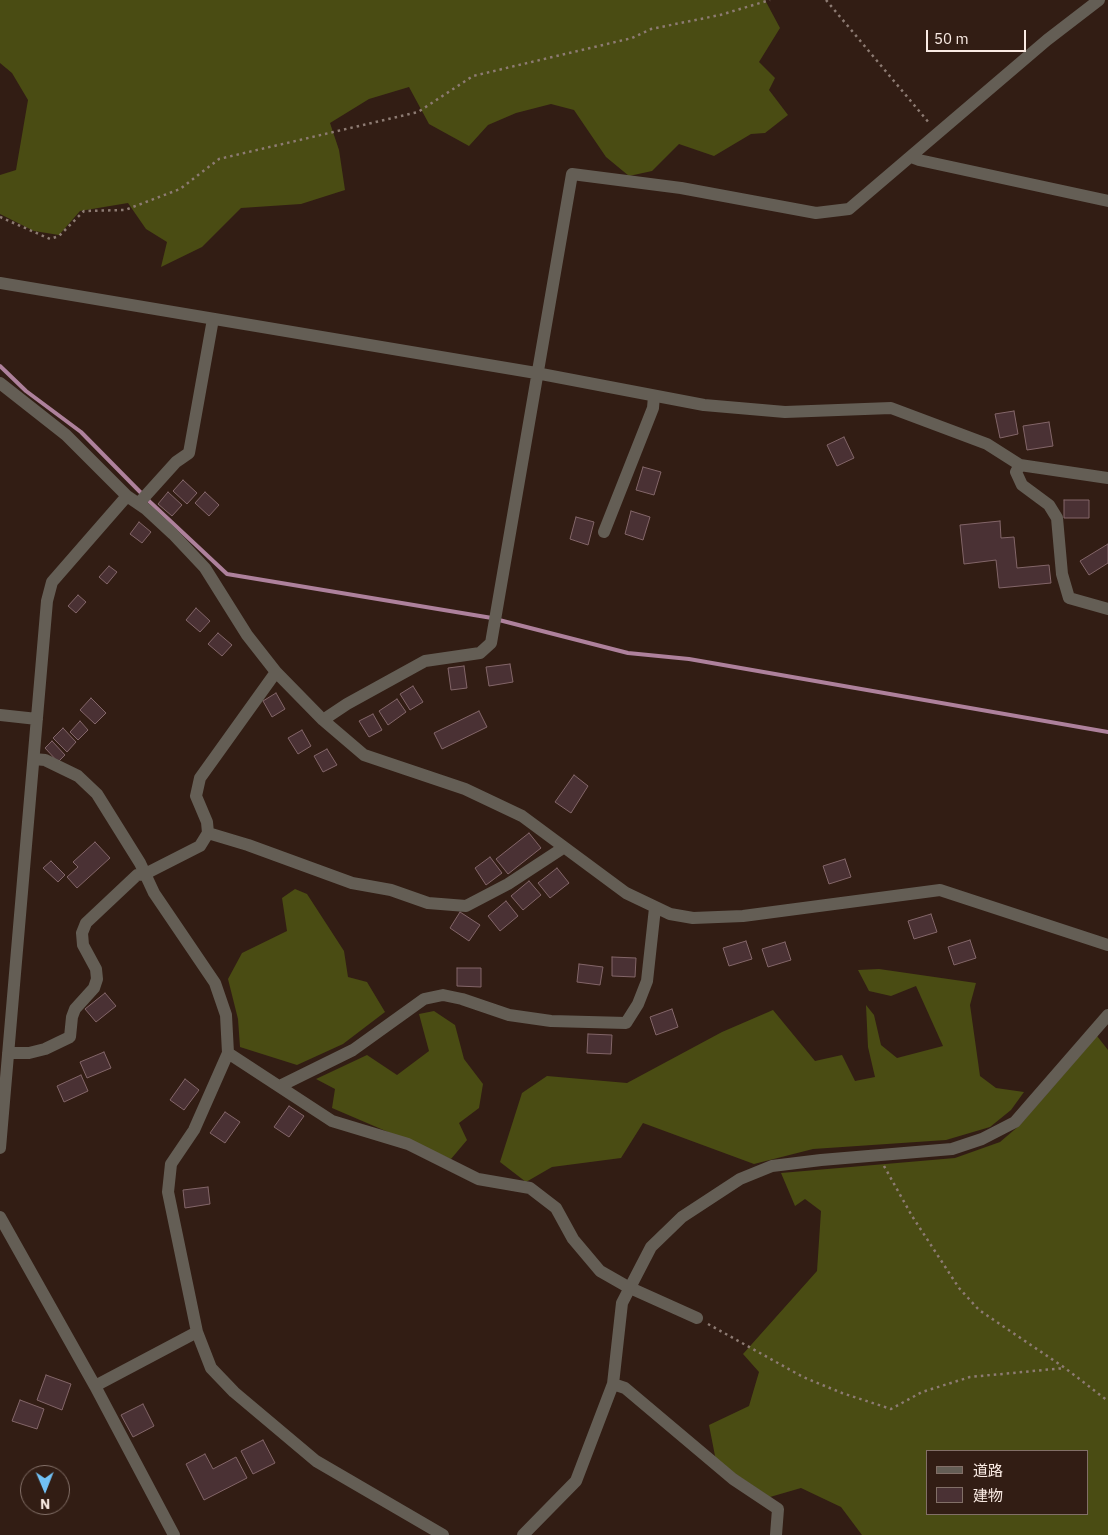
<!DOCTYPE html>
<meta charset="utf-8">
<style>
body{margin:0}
#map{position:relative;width:1108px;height:1535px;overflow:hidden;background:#321d14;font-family:"IBM Plex Sans","Noto Sans JP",sans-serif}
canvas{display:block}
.legend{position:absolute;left:926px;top:1450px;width:162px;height:65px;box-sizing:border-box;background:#321d14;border:1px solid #826f67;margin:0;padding:6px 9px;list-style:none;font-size:15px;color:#faebe4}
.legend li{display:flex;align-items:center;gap:10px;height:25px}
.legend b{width:25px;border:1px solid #826f67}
.north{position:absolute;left:20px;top:1465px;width:50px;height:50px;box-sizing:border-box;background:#321d14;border:1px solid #826f67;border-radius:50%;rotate:179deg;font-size:14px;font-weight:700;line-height:20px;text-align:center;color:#faebe4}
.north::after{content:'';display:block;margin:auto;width:18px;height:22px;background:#71c1f5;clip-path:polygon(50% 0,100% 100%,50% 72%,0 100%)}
.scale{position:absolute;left:926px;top:30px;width:100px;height:22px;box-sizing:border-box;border:2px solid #faebe4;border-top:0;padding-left:6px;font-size:15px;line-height:18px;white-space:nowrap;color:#faebe4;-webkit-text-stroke:4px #321d14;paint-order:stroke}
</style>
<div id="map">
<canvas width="1108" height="1535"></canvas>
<ul class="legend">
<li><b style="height:6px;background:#645e55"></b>道路</li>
<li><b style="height:14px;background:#4a3134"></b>建物</li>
</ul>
<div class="north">N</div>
<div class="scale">50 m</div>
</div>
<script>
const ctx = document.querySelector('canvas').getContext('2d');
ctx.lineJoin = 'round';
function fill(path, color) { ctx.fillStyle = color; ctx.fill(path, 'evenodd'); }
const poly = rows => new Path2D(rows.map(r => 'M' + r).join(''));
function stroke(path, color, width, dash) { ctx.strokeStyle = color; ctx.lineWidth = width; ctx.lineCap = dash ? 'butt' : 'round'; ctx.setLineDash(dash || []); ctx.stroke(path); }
fill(poly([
 [0,0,765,0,780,28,759,62,775,78,769,90,788,115,765,133,751,134,714,156,679,144,652,171,629,176,606,157,574,110,551,104,516,113,488,125,469,146,429,124,409,87,369,99,330,123,339,150,345,190,301,204,241,208,202,247,161,267,167,242,146,229,128,203,80,211,59,235,34,231,0,214,0,175,16,170,28,100,12,73,0,63],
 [295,889,307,894,344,951,348,977,367,982,385,1012,343,1044,297,1065,240,1047,238,1019,228,979,242,953,287,931,282,898],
 [879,969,976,983,970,1005,980,1076,996,1088,1024,1092,1011,1110,990,1127,946,1140,813,1149,754,1164,643,1123,621,1158,552,1167,526,1182,500,1162,522,1093,547,1076,627,1083,722,1032,773,1010,815,1061,842,1055,855,1081,875,1077,868,1047,866,1005,874,1015,881,1045,897,1058,943,1046,916,986,891,996,869,991,858,970],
 [434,1011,455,1025,464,1059,483,1084,479,1108,459,1123,467,1140,451,1159,332,1108,335,1089,316,1079,367,1055,397,1075,429,1051,419,1014],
 [1097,1036,1108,1050,1108,1535,862,1535,841,1507,801,1488,770,1497,716,1461,709,1425,749,1406,759,1372,743,1354,817,1271,821,1211,805,1199,795,1206,781,1173,955,1158,1000,1142,1020,1125],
 [927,1451,1087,1451,1087,1514,927,1514]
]), '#4a4c13');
stroke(poly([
 [0,366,26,391,81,432,150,502,227,574,492,618],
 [499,620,628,653,689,659,1108,732]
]), '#ae819c', 4);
const building = poly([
 [1014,411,1018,434,1000,438,995,414,1014,411],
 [1049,422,1053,446,1027,450,1023,426,1049,422],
 [844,437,854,458,837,466,827,445,844,437],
 [643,467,661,472,654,495,636,490,643,467],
 [183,480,197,493,187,504,173,491,183,480],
 [168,492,182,505,172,516,158,504,168,492],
 [205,492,219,505,209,516,195,503,205,492],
 [1064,500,1089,500,1089,518,1064,518,1064,500],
 [631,511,650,517,643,540,625,534,631,511],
 [576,517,594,522,588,545,570,539,576,517],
 [1000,521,1001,538,1014,537,1017,568,1049,565,1051,583,999,588,996,560,964,564,960,525,1000,521],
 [139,522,151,532,142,543,130,534,139,522],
 [1108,544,1108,563,1089,575,1080,561,1108,544],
 [109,566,117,572,107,584,99,577,109,566],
 [78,595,86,602,76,613,68,606,78,595],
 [196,608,210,621,200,632,186,620,196,608],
 [218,633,232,645,222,656,208,644,218,633],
 [510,664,513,682,489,686,486,667,510,664],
 [464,666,467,688,451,690,448,668,464,666],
 [413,686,423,702,410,710,400,694,413,686],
 [276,693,285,709,272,717,263,701,276,693],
 [91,698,106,713,95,724,80,710,91,698],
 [397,699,406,712,388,725,379,711,397,699],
 [479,711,487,727,442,749,434,733,479,711],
 [373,714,382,730,369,737,359,721,373,714],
 [80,721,88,730,78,740,70,732,80,721],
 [63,728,76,742,67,752,53,738,63,728],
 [302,730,311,746,298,754,288,738,302,730],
 [52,741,65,755,58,762,45,748,52,741],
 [327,749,337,765,323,772,314,756,327,749],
 [574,775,588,786,571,813,555,802,574,775],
 [529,833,541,848,508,874,496,859,529,833],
 [95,842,110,858,77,888,67,877,78,867,73,862,95,842],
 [490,857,502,873,486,885,475,868,490,857],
 [845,859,851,877,829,884,823,866,845,859],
 [51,861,65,875,58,882,43,868,51,861],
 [557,868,569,883,550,898,538,883,557,868],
 [529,881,541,895,523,910,511,896,529,881],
 [506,901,518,916,500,931,488,916,506,901],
 [460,912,480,925,469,941,450,928,460,912],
 [931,914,937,932,914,939,908,921,931,914],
 [970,940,976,958,954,965,948,947,970,940],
 [746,941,752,959,729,966,723,948,746,941],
 [785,942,791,960,768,967,762,949,785,942],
 [612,957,636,958,635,977,612,976,612,957],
 [579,964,603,967,600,985,577,982,579,964],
 [457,968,481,968,481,987,457,986,457,968],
 [105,993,116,1006,96,1022,85,1009,105,993],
 [672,1009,678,1027,656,1035,650,1017,672,1009],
 [588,1034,612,1035,611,1054,587,1053,588,1034],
 [104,1052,111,1068,87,1078,80,1062,104,1052],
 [81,1075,88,1091,64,1102,57,1086,81,1075],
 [185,1079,199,1090,184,1110,170,1100,185,1079],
 [289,1106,304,1116,289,1137,274,1127,289,1106],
 [225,1112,240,1122,225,1143,210,1133,225,1112],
 [208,1187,210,1204,185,1208,183,1190,208,1187],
 [46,1375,71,1384,62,1410,37,1400,46,1375],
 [20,1400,44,1409,37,1429,12,1421,20,1400],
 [143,1404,154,1426,133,1437,121,1415,143,1404],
 [263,1440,275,1463,253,1474,241,1451,263,1440],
 [205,1454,213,1469,236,1457,247,1478,204,1500,186,1464,205,1454]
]);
fill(building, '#4a3134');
stroke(building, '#836669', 1);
stroke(poly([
 [826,0,930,124],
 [0,217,50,239,59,236,84,211,125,210,180,189,219,159,418,112,473,76,632,38,651,29,720,15,770,0],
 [884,1166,912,1216,959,1288,979,1310,1065,1368,1108,1401],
 [708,1324,803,1377,842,1393,891,1409,922,1392,970,1377,1065,1368]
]), '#8d7b73', 2.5, [2.5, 4]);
stroke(poly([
 [911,157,919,160,1108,201],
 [0,283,536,373,704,405,785,412,891,408,987,444,1020,465,1108,478],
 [0,383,66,435,127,496,146,509,173,534,205,568,247,635,276,672,323,720,364,755,465,789,522,816,626,893,670,914,693,918,743,916,940,890,1108,945],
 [1020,465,1016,472,1022,485,1049,505,1057,518,1062,574,1069,598,1108,609],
 [139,503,176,462,189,453,213,319],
 [604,532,653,408,654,396],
 [0,715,37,719],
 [323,720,347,704,425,661,480,653,491,643,572,174,681,188,816,213,849,209,1047,40,1099,0],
 [34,759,45,760,78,776,97,794,140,863,154,893,215,983,226,1015,228,1053,194,1130,171,1164,168,1192,197,1332,211,1368,234,1392,316,1461,443,1535],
 [208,833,248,845,352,883,391,890,428,903,466,906,508,884,563,848],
 [8,1053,29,1053,45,1049,70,1037,72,1017,75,1009,94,988,97,979,96,969,83,945,82,933,86,923,137,875,145,874,200,846,208,833,207,822,196,796,200,778,276,672],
 [228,1053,332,1121,408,1144,478,1179,530,1188,556,1208,573,1239,600,1271,628,1287,697,1318],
 [280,1086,353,1050,424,999,443,995,462,999,509,1015,551,1021,626,1023,638,1004,647,981,655,908],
 [0,1148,47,601,52,582,127,496],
 [0,1217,95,1386,174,1535],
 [613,1384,625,1388,733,1479,778,1509,776,1535],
 [95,1386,197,1332],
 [523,1535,576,1481,613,1384,622,1303,651,1247,682,1217,740,1179,772,1166,821,1160,952,1149,982,1139,1015,1122,1108,1015]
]), '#645e55', 12);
</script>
